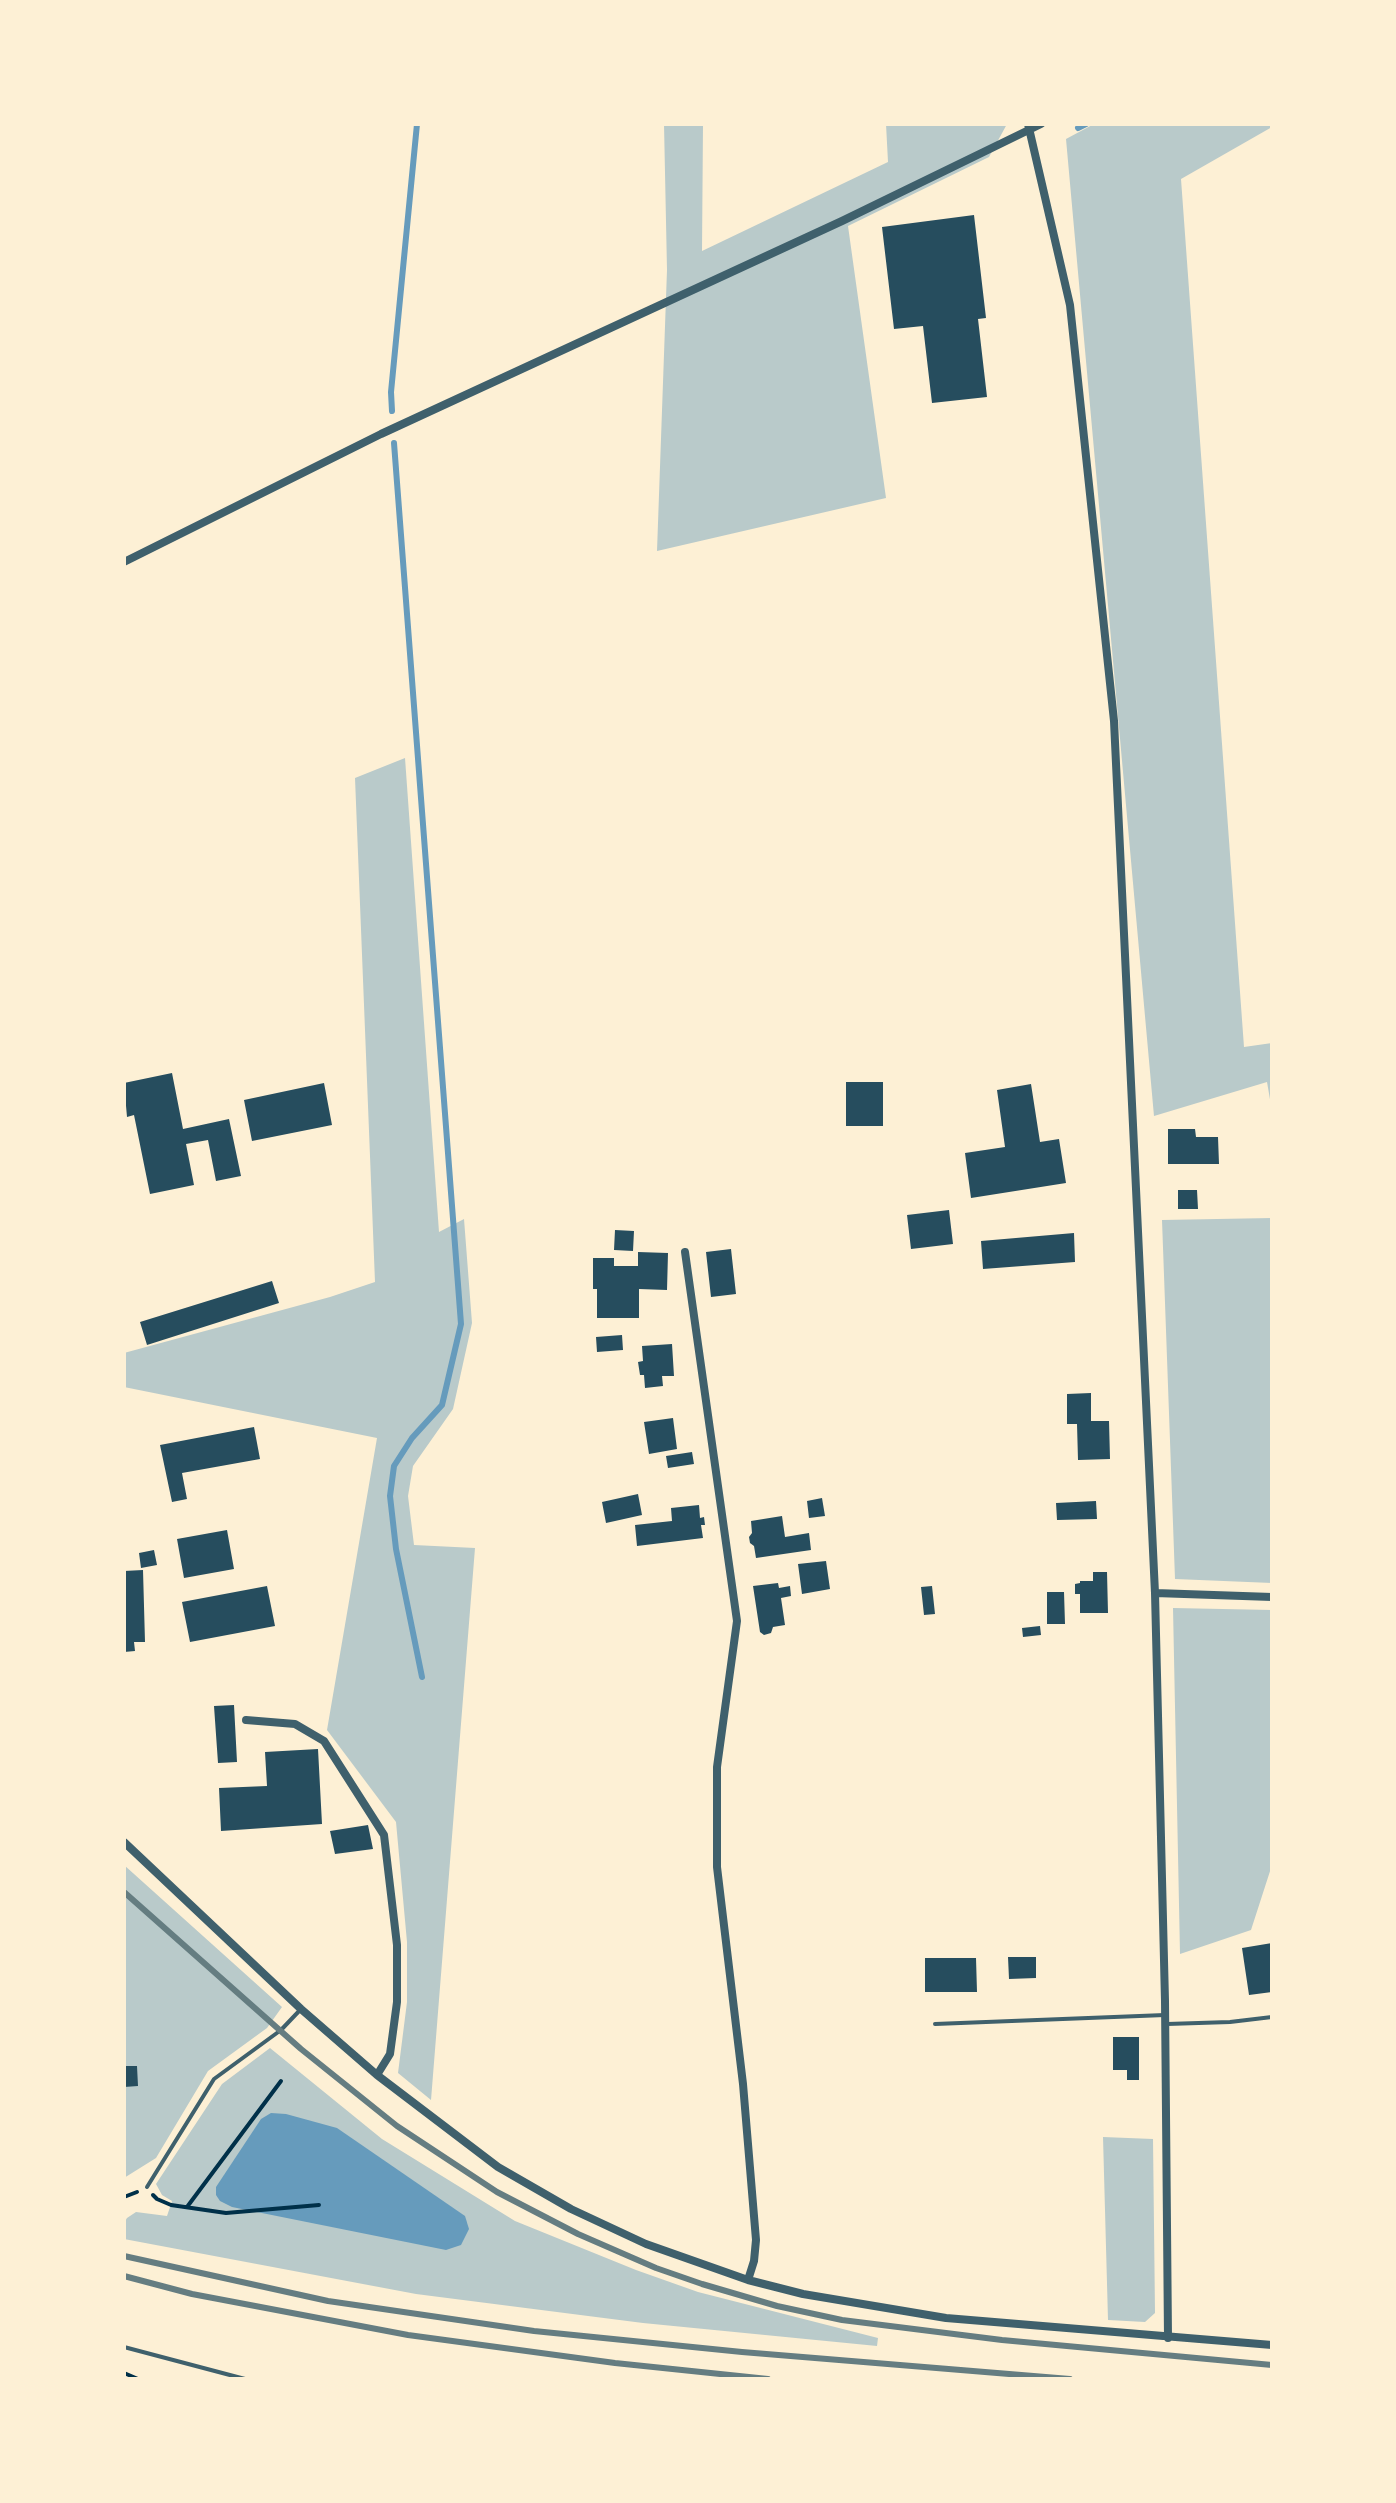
<!DOCTYPE html>
<style>
body{margin:0}
#map{position:relative;width:1396px;height:2503px;overflow:hidden;background:#fdf0d5;font-family:"Alegreya Sans",sans-serif}
canvas{display:block}
.frame{position:absolute;inset:0;border:126px solid #fdf0d5;pointer-events:none}
</style>
<div id="map">
<canvas width="1396" height="2503"></canvas>
<div class="frame"></div>
</div>
<script>
const ctx = document.querySelector('canvas').getContext('2d');
ctx.lineJoin = 'round';
function fill(path, color) { ctx.fillStyle = color; ctx.fill(path, 'evenodd'); }
const poly = rows => new Path2D(rows.map(r => 'M' + r).join(''));
function stroke(path, color, width, dash) { ctx.strokeStyle = color; ctx.lineWidth = width; ctx.lineCap = dash ? 'butt' : 'round'; ctx.setLineDash(dash || []); ctx.stroke(path); }
fill(poly([
 [664,124,703,124,702,251,888,162,886,124,1007,124,989,157,848,226,886,498,657,551,667,270],
 [1094,124,1272,124,1272,127,1181,179,1244,1047,1272,1043,1272,1111,1267,1082,1154,1116,1066,139],
 [405,758,439,1232,464,1219,472,1323,453,1409,413,1466,408,1496,414,1545,475,1548,431,2100,398,2073,407,2002,407,1942,396,1822,327,1730,377,1438,124,1387,124,1353,330,1297,375,1282,355,778],
 [1272,1218,1272,1583,1175,1579,1162,1220],
 [1173,1608,1272,1610,1272,1865,1251,1930,1180,1954],
 [124,1865,282,2007,267,2028,208,2071,156,2158,124,2178],
 [270,2048,382,2139,515,2221,636,2270,698,2292,878,2338,877,2346,643,2323,416,2294,124,2239,124,2223,127,2218,136,2212,167,2216,172,2201,162,2195,156,2184,222,2084],
 [1103,2137,1153,2139,1155,2313,1145,2322,1108,2320]
]), '#b9caca');
fill(poly([
 [271,2113,286,2114,337,2128,465,2216,469,2229,461,2245,446,2250,232,2207,220,2201,216,2195,216,2187,261,2119]
]), '#669bbc');
stroke(poly([
 [1078,128,1086,124],
 [392,411,391,392,417,124],
 [394,443,461,1324,442,1405,412,1438,394,1466,390,1496,396,1549,422,1677]
]), '#669bbc', 6);
fill(poly([
 [974,215,986,318,978,319,987,397,932,403,923,326,894,329,882,227],
 [172,1073,183,1129,229,1119,241,1176,216,1181,208,1140,186,1144,194,1185,150,1194,134,1115,127,1117,124,1083],
 [846,1082,883,1082,883,1126,846,1126],
 [324,1083,332,1125,252,1141,244,1100],
 [1031,1084,1040,1142,1059,1139,1066,1183,971,1198,965,1153,1005,1147,997,1090],
 [1168,1129,1195,1129,1196,1137,1218,1137,1219,1164,1168,1164],
 [1178,1190,1197,1190,1198,1209,1178,1209],
 [949,1210,953,1244,911,1249,907,1215],
 [615,1230,634,1231,633,1251,614,1250],
 [1074,1233,1075,1262,983,1269,981,1241],
 [731,1249,736,1294,711,1297,706,1252],
 [638,1252,668,1253,667,1290,639,1289,639,1318,597,1318,597,1289,593,1289,593,1258,614,1258,614,1266,638,1266],
 [272,1281,279,1303,147,1345,140,1322],
 [622,1335,623,1350,597,1352,596,1337],
 [672,1344,674,1376,662,1376,663,1386,645,1388,644,1375,640,1375,638,1362,643,1361,642,1346],
 [1091,1393,1091,1421,1109,1421,1110,1459,1078,1460,1077,1424,1067,1424,1067,1394],
 [673,1418,677,1449,649,1454,644,1422],
 [254,1427,260,1459,182,1473,187,1499,172,1502,160,1445],
 [692,1452,694,1464,668,1468,666,1456],
 [638,1494,642,1515,606,1523,602,1502],
 [822,1498,825,1516,809,1518,807,1501],
 [1096,1501,1097,1519,1057,1520,1056,1503],
 [699,1505,700,1518,704,1517,705,1525,701,1525,703,1538,637,1546,635,1525,672,1521,671,1508],
 [782,1516,785,1537,809,1533,811,1550,756,1558,754,1546,750,1543,749,1537,752,1533,751,1521],
 [227,1530,234,1569,184,1578,177,1539],
 [154,1550,157,1565,141,1568,139,1553],
 [826,1561,830,1589,802,1594,798,1564],
 [143,1570,145,1642,134,1642,135,1651,124,1652,124,1571],
 [1093,1572,1107,1572,1108,1613,1080,1613,1080,1594,1075,1594,1075,1584,1080,1583,1080,1581,1093,1581],
 [778,1583,779,1588,790,1586,791,1596,781,1598,785,1625,773,1627,771,1633,764,1635,760,1632,753,1586],
 [267,1586,275,1626,190,1642,182,1602],
 [932,1586,935,1614,924,1615,921,1587],
 [1047,1592,1064,1592,1065,1624,1047,1624],
 [1040,1626,1041,1635,1023,1637,1022,1628],
 [234,1705,237,1762,218,1763,214,1706],
 [318,1749,322,1824,221,1831,219,1788,267,1786,265,1752],
 [368,1825,373,1849,335,1854,330,1831],
 [1272,1943,1272,1992,1249,1995,1242,1948],
 [1008,1957,1036,1957,1036,1978,1009,1979],
 [925,1958,976,1958,977,1992,925,1992],
 [1113,2037,1139,2037,1139,2080,1127,2080,1127,2070,1113,2070],
 [124,2066,137,2066,138,2086,124,2087]
]), '#264d5e');
stroke(poly([
 [153,2195,157,2199,171,2205,226,2213,319,2205],
 [124,2197,137,2192],
 [187,2207,281,2081],
 [124,2373,138,2379]
]), '#003049', 4);
stroke(poly([
 [935,2024,1165,2015],
 [1167,2024,1230,2022,1272,2017],
 [147,2187,214,2079,281,2030,301,2009],
 [124,2347,245,2379]
]), '#3f606c', 4);
stroke(poly([
 [1028,124,1070,305,1114,721,1155,1593,1165,2001,1168,2338],
 [124,562,381,434,842,221,1041,124],
 [685,1252,737,1621,717,1767,717,1867,743,2084,756,2240,754,2261,748,2280],
 [1155,1593,1272,1597],
 [246,1720,295,1724,324,1741,384,1835,397,1945,397,2002,390,2054,377,2075],
 [124,1842,301,2009,377,2075,498,2167,571,2209,646,2244,748,2280,803,2294,946,2318,1272,2345]
]), '#3f606c', 8);
stroke(poly([
 [124,1892,301,2049,397,2126,497,2192,578,2234,656,2268,702,2284,777,2306,842,2320,1002,2340,1272,2365],
 [124,2256,328,2301,534,2331,742,2352,1070,2379],
 [124,2276,192,2294,408,2335,615,2363,768,2379]
]), '#657d81', 6);
</script>
